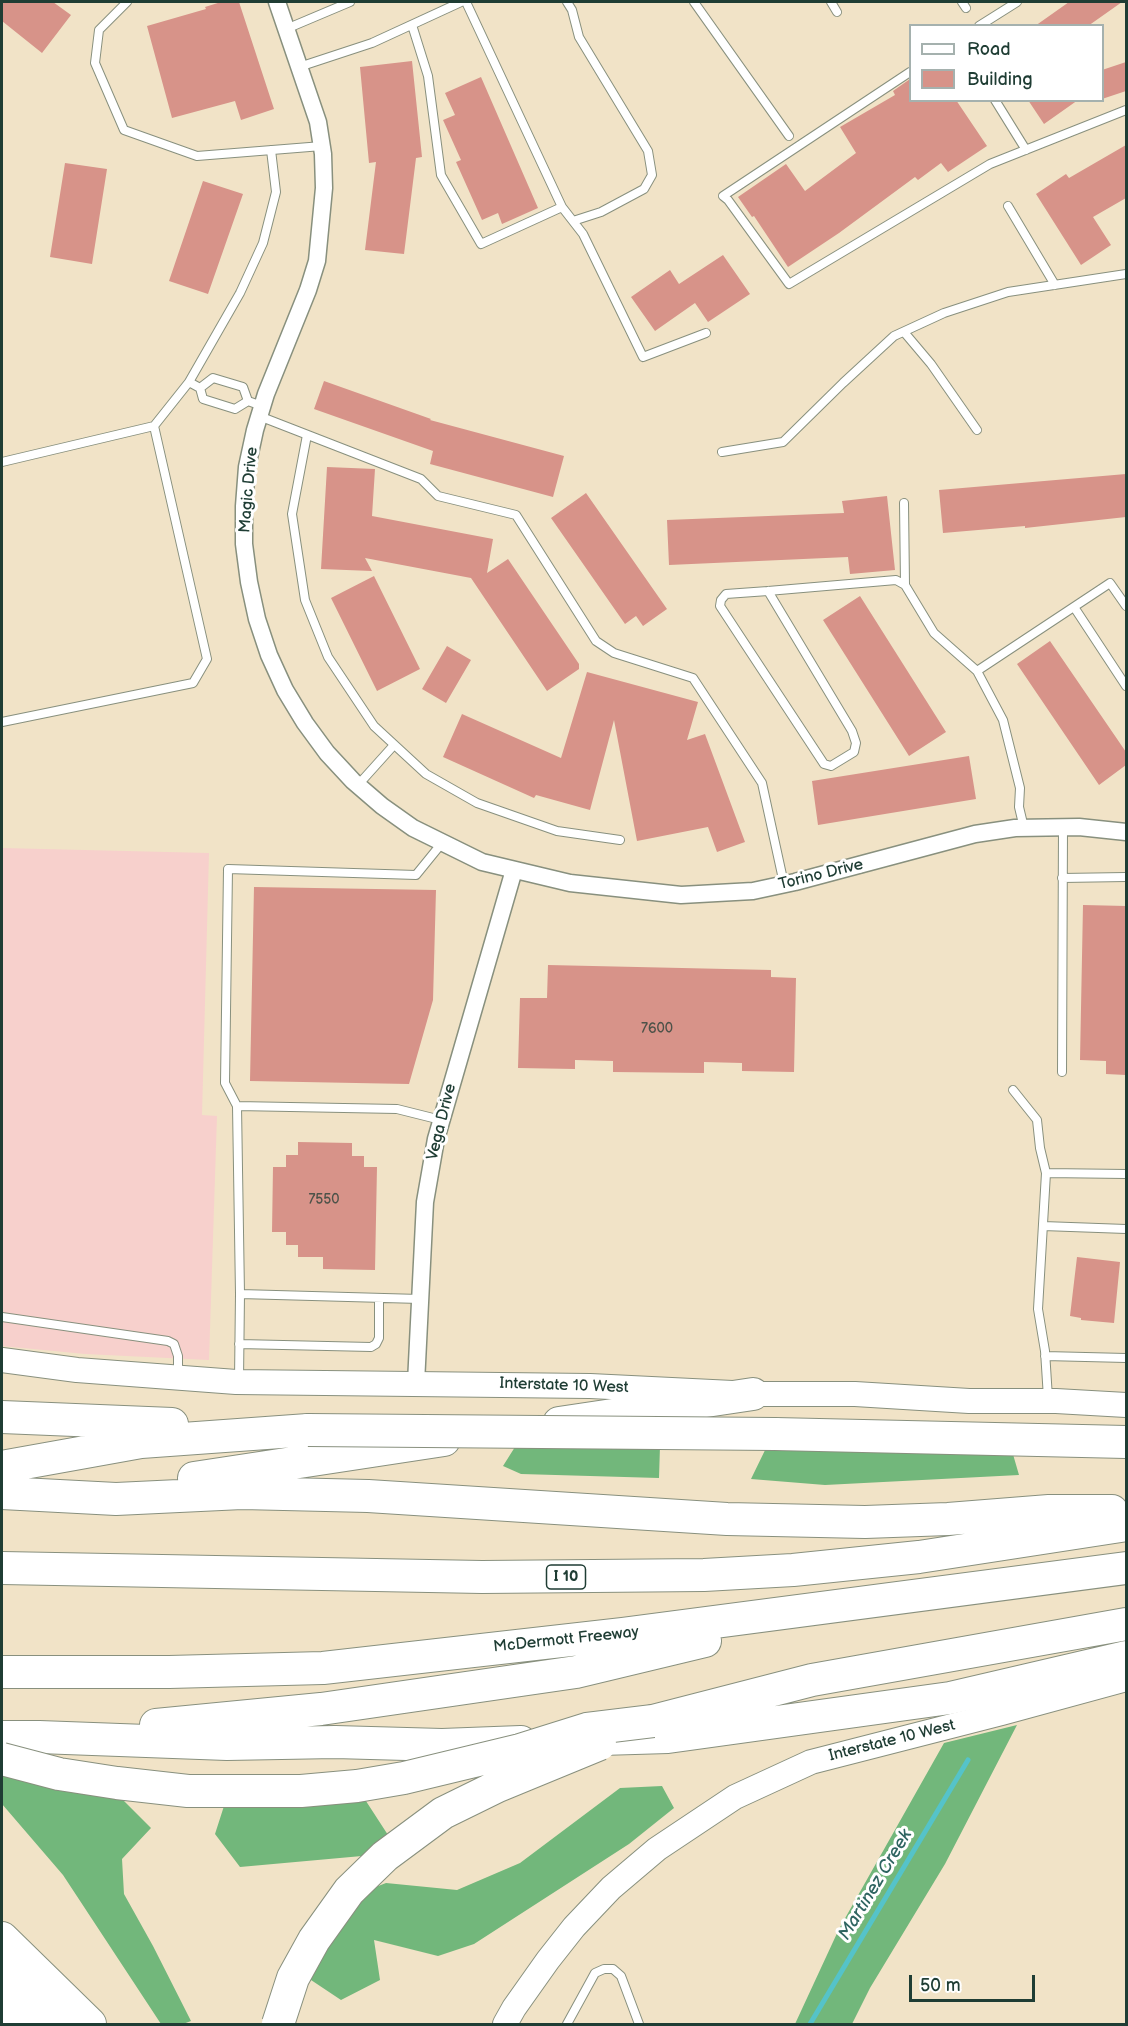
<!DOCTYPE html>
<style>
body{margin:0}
#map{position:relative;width:1128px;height:2026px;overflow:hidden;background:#f1e3c7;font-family:"Balsamiq Sans",sans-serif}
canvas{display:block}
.frame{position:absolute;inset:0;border:3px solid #1f3d34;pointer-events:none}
.legend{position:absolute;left:909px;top:24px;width:195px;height:78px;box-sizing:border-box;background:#fff;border:2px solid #a5b1ae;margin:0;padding:8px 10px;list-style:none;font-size:18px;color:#1f3d34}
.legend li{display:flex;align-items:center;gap:12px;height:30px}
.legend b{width:30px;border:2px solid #a5b1ae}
.scale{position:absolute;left:909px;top:1975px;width:126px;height:27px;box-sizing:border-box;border:3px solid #1f3d34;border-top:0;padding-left:8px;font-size:18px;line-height:21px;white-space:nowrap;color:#1f3d34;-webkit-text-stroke:4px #fff;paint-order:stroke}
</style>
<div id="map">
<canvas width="1128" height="2026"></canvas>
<div class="frame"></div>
<ul class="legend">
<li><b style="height:8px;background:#fff"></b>Road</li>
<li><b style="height:16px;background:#d79389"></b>Building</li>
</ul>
<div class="scale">50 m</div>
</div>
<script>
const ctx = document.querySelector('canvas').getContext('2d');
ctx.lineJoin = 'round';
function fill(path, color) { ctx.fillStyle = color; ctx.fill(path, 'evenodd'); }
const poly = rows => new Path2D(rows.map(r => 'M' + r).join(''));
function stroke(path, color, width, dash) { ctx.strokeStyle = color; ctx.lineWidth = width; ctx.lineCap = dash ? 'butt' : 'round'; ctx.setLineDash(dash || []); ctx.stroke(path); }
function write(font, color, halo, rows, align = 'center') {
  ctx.font = font + ' "Balsamiq Sans",sans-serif'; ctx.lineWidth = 6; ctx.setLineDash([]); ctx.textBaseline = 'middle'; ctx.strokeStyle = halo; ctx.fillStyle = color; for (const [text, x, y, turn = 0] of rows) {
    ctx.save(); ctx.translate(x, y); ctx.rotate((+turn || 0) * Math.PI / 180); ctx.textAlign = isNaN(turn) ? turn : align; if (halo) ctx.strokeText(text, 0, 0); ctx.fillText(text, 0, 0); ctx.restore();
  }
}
fill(poly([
 [2,848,209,853,202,1115,217,1116,209,1360,85,1354,2,1346]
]), '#f7d0cc');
fill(poly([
 [520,1439,660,1446,659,1478,521,1474,503,1466],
 [768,1444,1010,1444,1019,1475,825,1485,751,1479],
 [1017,1725,945,1864,870,1988,852,2024,795,2024,839,1929,944,1743],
 [2,1771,117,1794,151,1828,122,1859,124,1894,153,1946,191,2021,183,2024,161,2024,63,1875,2,1804],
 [662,1786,674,1808,629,1844,474,1944,438,1956,374,1940,380,1980,341,2000,308,1978,347,1915,368,1890,386,1883,457,1890,520,1863,620,1788],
 [364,1798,388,1835,373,1855,240,1867,215,1834,224,1806]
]), '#72b77b');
stroke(poly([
 [810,2024,968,1760]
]), '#55c3c9', 5);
fill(poly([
 [2,2,53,2,71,15,42,53,2,21],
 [221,2,239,2,274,109,241,120,235,101,172,118,147,26,206,9,205,7],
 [1069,2,1122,2,1088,26,1035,26],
 [412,61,422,157,416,158,404,254,365,250,376,162,369,163,360,67],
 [1126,62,1126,91,1102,99,1102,70],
 [481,77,538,208,502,224,498,213,482,220,456,162,461,160,443,120,455,115,445,93],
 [910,79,910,100,956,100,987,146,948,172,941,163,918,180,915,177,839,233,788,267,754,216,752,217,738,197,786,164,805,191,856,153,840,127,895,95,893,91],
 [1028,100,1078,100,1044,124],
 [1126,145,1126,198,1093,217,1111,245,1081,265,1036,194,1066,174,1069,178],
 [65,163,107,169,92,264,50,257],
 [203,181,243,194,208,294,169,281],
 [723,255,750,294,708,322,695,303,655,331,631,297,670,270,679,284],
 [324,381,431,419,430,420,564,456,553,497,430,464,433,451,314,409],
 [327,467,375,469,372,516,493,539,487,573,508,559,579,664,579,669,547,691,471,578,365,558,372,571,321,569],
 [1126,474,1126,517,1025,528,1025,526,943,533,939,490],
 [586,493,667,609,643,626,636,616,625,624,551,518],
 [887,496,895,570,850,574,848,557,669,565,667,520,844,513,842,501],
 [374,576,420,669,377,691,331,598],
 [860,596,946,732,909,756,823,620],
 [1050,641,1126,752,1126,765,1099,785,1017,664],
 [447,646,471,660,446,703,422,689],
 [587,672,698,702,687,740,705,734,745,842,717,852,708,827,637,841,614,720,590,810,536,795,534,798,443,757,462,714,561,758],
 [969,756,976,799,818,825,812,781],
 [254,887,436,890,433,1000,409,1084,250,1081],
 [1083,905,1126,906,1126,1075,1106,1074,1106,1061,1080,1060],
 [548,965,771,970,771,977,796,978,794,1072,742,1071,742,1063,704,1062,704,1073,613,1072,613,1061,575,1060,575,1069,518,1068,520,998,547,998],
 [298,1142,352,1143,352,1156,364,1156,364,1167,377,1167,375,1270,323,1269,323,1257,298,1257,298,1245,286,1245,286,1232,272,1232,273,1167,286,1167,286,1155,298,1155],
 [1077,1257,1120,1262,1114,1323,1081,1320,1081,1318,1070,1316]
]), '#d79389');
const lane = poly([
 [127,2,99,30,95,63,124,130,197,156,322,146],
 [567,2,572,10,579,37,648,151,652,175,644,189,601,212,573,221],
 [694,2,789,136],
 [831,2,837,12],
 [962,2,966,8],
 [412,25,428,76,441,175,481,244,562,207,466,2],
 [979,26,1017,2],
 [286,29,350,2],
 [299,67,372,43,461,2],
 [910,72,723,196,728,200,789,284,990,164,1126,110],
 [995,100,1026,150],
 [1008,206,1055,285],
 [562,207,583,234,643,357,706,333],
 [904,332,931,364,977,430],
 [189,382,240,293,263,243,276,192,271,150],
 [200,388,213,378,243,387,248,401,262,406],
 [259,416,421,479,438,496,516,515,596,641,614,653,693,678,762,783,784,884],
 [307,435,292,514,305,600,328,657,374,726,426,774,477,803,557,831,620,840],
 [722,452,783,442,843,383,894,336,944,313,1008,292,1126,274],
 [2,462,154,426,189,382,200,388,203,399,235,409,248,401],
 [904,503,905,585],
 [768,591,852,731,856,743,854,752,831,766,824,764,720,606,721,600,726,594,768,591,896,580,905,585,934,633,977,671],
 [1074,607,1126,686],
 [2,722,193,683,207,659,154,426],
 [358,785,394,745],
 [1024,828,1019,807,1020,788,1003,720,977,671,1110,583,1126,606],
 [1062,878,1126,877],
 [1062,1072,1063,827],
 [1013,1090,1037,1120,1040,1148,1046,1173,1038,1309,1045,1351,1048,1398],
 [237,1106,225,1083,228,869,416,875,442,843],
 [1046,1173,1126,1174],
 [1043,1226,1126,1229],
 [420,1299,240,1294,237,1106,397,1109,441,1120],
 [2,1317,168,1341,174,1344,178,1356,178,1375],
 [239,1344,371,1347,376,1344,379,1338,379,1298],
 [1045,1356,1126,1358],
 [239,1380,240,1294],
 [567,2024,595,1973,604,1969,613,1969,621,1976,639,2024]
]);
const street = poly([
 [277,2,318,122,323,154,324,188,317,261,308,290,266,394,255,430,247,467,244,506,244,544,249,582,257,619,269,655,285,690,305,723,327,753,353,781,382,806,413,828,482,862,570,883,681,895,753,891,795,882,975,834,1015,828,1079,827,1126,832],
 [416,1383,425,1202,436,1139,514,870]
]);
const secondary = poly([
 [2,1360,77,1370,236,1382,590,1386,753,1394,855,1394,969,1401,1056,1401,1126,1405],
 [505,2024,514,2008,548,1960,574,1927,611,1888,657,1849,735,1797,811,1762,1002,1713,1126,1679]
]);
const highway = poly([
 [2,1417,172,1424],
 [559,1423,753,1394],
 [775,1434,1126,1442],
 [2,1467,141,1442,308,1430],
 [194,1478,444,1440],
 [2,1493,116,1499,242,1493,368,1496,727,1519,865,1522,948,1519,1049,1511,1112,1511],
 [2,1568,482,1577,704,1575,793,1570,919,1557,1126,1525],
 [2,1672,169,1672,323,1668,623,1634,1126,1568],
 [653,1721,812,1680,1126,1624],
 [156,1725,321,1709,576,1672,705,1641],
 [2,1737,39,1737,227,1744,335,1742,442,1745,521,1742],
 [601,1739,668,1737,950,1698,1126,1657],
 [2,1938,90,2024],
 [8,1970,54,2024],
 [2,1999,19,2024]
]);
stroke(lane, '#88907e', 10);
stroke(street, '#88907e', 19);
stroke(secondary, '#88907e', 26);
stroke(highway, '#88907e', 34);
stroke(lane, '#fff', 8);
stroke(street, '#fff', 16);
stroke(secondary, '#fff', 24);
stroke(highway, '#fff', 32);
const highwayBridge = poly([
 [308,1430,775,1434],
 [2,1759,59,1774,117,1783,188,1791,301,1791,357,1786,404,1778,520,1750,587,1729,653,1721],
 [278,2024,293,1978,314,1940,349,1891,385,1856,443,1813,498,1786,600,1744]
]);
stroke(highwayBridge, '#88907e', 34, []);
stroke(highwayBridge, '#fff', 32);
write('14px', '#4d5249', null, [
 ["7600",657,1029],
 ["7550",324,1200]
]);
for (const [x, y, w] of [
 [566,1577,39]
]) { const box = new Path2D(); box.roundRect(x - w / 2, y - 12, w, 24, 4.5); ctx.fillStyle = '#fff'; ctx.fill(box); stroke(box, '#1f3d34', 1.5); }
write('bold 15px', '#1f3d34', null, [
 ["I 10",566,1577]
]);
write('16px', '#1f3d34', '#fff', [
 ["Magic Drive",249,490,-85],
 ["Torino Drive",821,875,-14],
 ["Vega Drive",442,1122,-76],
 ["Interstate 10 West",564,1386,2],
 ["McDermott Freeway",566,1640,-6],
 ["Interstate 10 West",892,1741,-14]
]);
write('italic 18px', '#2f6561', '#fff', [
 ["Martinez Creek",876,1885,-59]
]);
</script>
